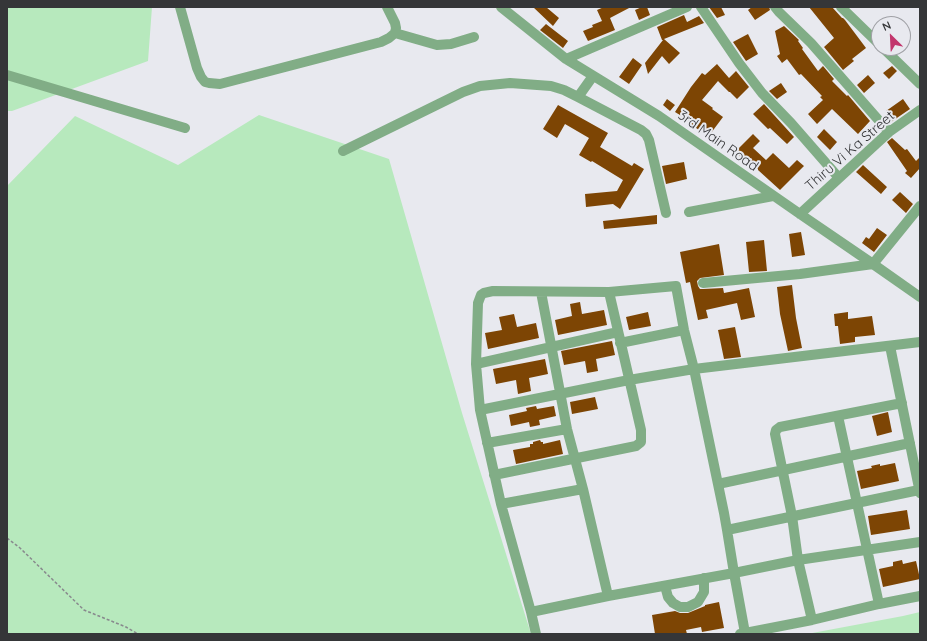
<!DOCTYPE html>
<style>
body{margin:0}
#map{position:relative;width:927px;height:641px;overflow:hidden;background:#e8e9ef;font-family:Quicksand,sans-serif}
canvas{display:block}
.frame{position:absolute;inset:0;border:8px solid #353638;pointer-events:none}
.north{position:absolute;left:871px;top:16px;width:40px;height:40px;box-sizing:border-box;background:#e8e9ef;border:1px solid #a0a1a6;border-radius:50%;rotate:336deg;font-size:11px;font-weight:700;line-height:16px;text-align:center;color:#353638}
.north::after{content:'';display:block;margin:auto;width:14px;height:18px;background:#c2366d;clip-path:polygon(50% 0,100% 100%,50% 72%,0 100%)}
</style>
<div id="map">
<canvas width="927" height="641"></canvas>
<div class="frame"></div>
<div class="north">N</div>
</div>
<script>
const ctx = document.querySelector('canvas').getContext('2d');
ctx.lineJoin = 'round';
function fill(path, color) { ctx.fillStyle = color; ctx.fill(path, 'evenodd'); }
const poly = rows => new Path2D(rows.map(r => 'M' + r).join(''));
function stroke(path, color, width, dash) { ctx.strokeStyle = color; ctx.lineWidth = width; ctx.lineCap = dash ? 'butt' : 'round'; ctx.setLineDash(dash || []); ctx.stroke(path); }
function write(font, color, halo, rows, align = 'center') {
  ctx.font = font + ' Quicksand,sans-serif'; ctx.lineWidth = 4; ctx.setLineDash([]); ctx.textBaseline = 'middle'; ctx.strokeStyle = halo; ctx.fillStyle = color; for (const [text, x, y, turn = 0] of rows) {
    ctx.save(); ctx.translate(x, y); ctx.rotate((+turn || 0) * Math.PI / 180); ctx.textAlign = isNaN(turn) ? turn : align; if (halo) ctx.strokeText(text, 0, 0); ctx.fillText(text, 0, 0); ctx.restore();
  }
}
fill(poly([
 [7,7,152,7,148,61,12,111,7,111],
 [259,115,389,159,462,413,531,634,7,634,7,186,75,116,178,165],
 [920,612,920,634,807,634,903,616]
]), '#b7e9bd');
fill(poly([
 [533,7,546,7,559,18,553,26],
 [604,7,631,7,610,18,615,30,588,41,583,31,593,27,592,25,602,21,597,10],
 [642,7,647,7,650,15,639,20,635,10],
 [709,7,721,7,725,15,717,18],
 [752,7,769,7,770,10,755,20,748,10],
 [809,7,832,7,842,18,843,18,845,20,866,48,852,59,854,61,843,70,824,47,834,38],
 [684,15,687,22,699,16,704,23,664,39,680,53,669,64,662,56,648,74,645,63,663,40,662,40,657,27],
 [546,24,568,41,563,48,540,30],
 [784,26,799,40,798,41,803,48,802,49,818,71,823,66,834,79,832,81,847,96,848,95,870,121,858,134,832,109,817,124,808,114,823,100,820,97,822,96,801,74,799,75,787,59,782,63,777,56,780,54,775,31],
 [748,34,758,54,746,61,733,42],
 [633,58,642,65,629,84,619,77],
 [717,64,729,78,736,71,749,87,737,99,730,92,729,92,718,81,702,100,713,108,712,109,723,117,708,137,687,121,688,120,675,112,691,87,702,73,705,75],
 [892,66,897,71,889,79,883,73],
 [868,75,875,83,864,93,857,85],
 [781,83,787,92,777,99,769,91],
 [667,99,675,105,670,111,663,105],
 [903,99,910,109,891,122,886,114,886,111],
 [764,104,794,137,787,144,770,128,768,129,753,114],
 [558,105,608,133,600,147,632,166,634,163,644,169,620,209,613,204,586,207,585,194,617,191,623,180,592,161,591,162,579,155,589,138,565,124,557,138,543,129],
 [824,129,837,142,830,150,817,137],
 [753,134,760,141,753,148,766,160,773,153,789,168,797,160,804,166,780,190,758,170,758,169,745,156,743,159,735,152],
 [892,138,905,150,907,149,916,161,920,157,920,168,911,178,905,173,907,171,887,142],
 [684,162,687,179,666,184,662,166],
 [863,165,887,187,881,194,856,172],
 [900,192,913,204,906,213,892,200],
 [657,215,657,224,604,229,603,221],
 [877,228,887,235,874,252,862,243,866,237,869,239],
 [801,232,805,255,792,257,789,234],
 [764,240,767,271,749,272,746,242],
 [719,244,724,275,700,278,697,281,698,286,700,289,703,289,723,288,724,293,749,288,755,317,741,320,737,303,706,310,708,318,698,320,690,282,686,283,680,252],
 [792,285,796,318,802,348,788,351,780,314,777,287],
 [580,302,582,314,604,310,607,325,558,335,555,320,572,316,570,304],
 [648,312,651,326,629,330,626,317],
 [848,312,848,319,872,316,875,335,855,337,855,342,840,344,838,326,835,326,834,314],
 [514,314,517,327,536,323,539,338,488,349,485,333,502,330,499,317],
 [735,327,741,357,724,359,718,330],
 [612,341,615,355,596,359,598,371,587,373,585,361,564,365,561,351],
 [545,359,548,374,529,378,531,391,518,394,516,380,496,384,493,369],
 [595,397,598,409,572,414,570,402],
 [536,406,537,409,554,406,556,416,539,420,540,425,530,427,529,422,511,426,509,415,527,411,526,408],
 [888,412,892,432,877,436,872,416],
 [540,440,541,442,543,442,543,444,560,440,563,454,516,464,513,450,530,447,530,444,533,444,533,442],
 [895,463,899,481,861,489,857,471,872,468,871,466,880,464,880,466],
 [907,510,910,529,871,535,868,516],
 [902,560,903,564,916,561,920,579,883,587,879,569,893,566,893,562],
 [719,602,724,628,702,632,701,627,686,630,687,634,655,634,652,615,675,611,680,613,688,613,705,606,705,605]
]), '#7d4504');
stroke(poly([
 [7,538,20,548,84,610,126,627,138,634]
]), '#88898d', 1.5, [3, 2]);
stroke(poly([
 [180,7,197,68,201,77,205,82,209,83,220,84,381,42,389,38,395,33,396,28,395,23,387,7],
 [501,7,566,59,659,116,800,214,873,264,920,297],
 [701,7,739,63,762,93,791,123,839,178],
 [775,7,779,12,811,43,889,132],
 [841,7,879,44],
 [395,33,437,45,451,44,474,37],
 [883,48,920,84],
 [566,59,687,7],
 [7,75,185,128],
 [578,97,593,76],
 [343,151,463,92,480,86,510,83,551,86,564,90,578,97,641,130,646,134,649,140,666,213],
 [689,212,773,196],
 [800,214,889,132,920,110],
 [703,283,800,274,873,264,920,206],
 [541,292,567,429,583,489,608,596],
 [620,343,684,330],
 [890,346,920,493],
 [476,364,618,332],
 [480,410,629,380,694,369,920,342],
 [838,416,879,604],
 [487,443,567,429],
 [494,475,636,446,641,442,641,430,609,292],
 [718,484,910,443],
 [501,504,583,489],
 [727,530,919,490],
 [665,586,668,597,673,603,680,607,688,607,698,602,704,592,704,578],
 [531,612,536,634],
 [812,620,798,560,792,516,775,434,776,430,780,427,902,403],
 [745,633,734,573,727,530,724,513,694,369,684,330,676,286,609,292,493,291,484,293,481,295,478,303,476,364,480,410,501,504,531,612,608,596,734,573,798,560,920,542],
 [740,634,812,620,879,604,920,596]
]), '#81ad86', 10);
write('14px', '#353638', '#e8e9ef', [
 ["3rd Main Road",718,141,35],
 ["Thiru Vi Ka Street",850,151,-41]
]);
</script>
